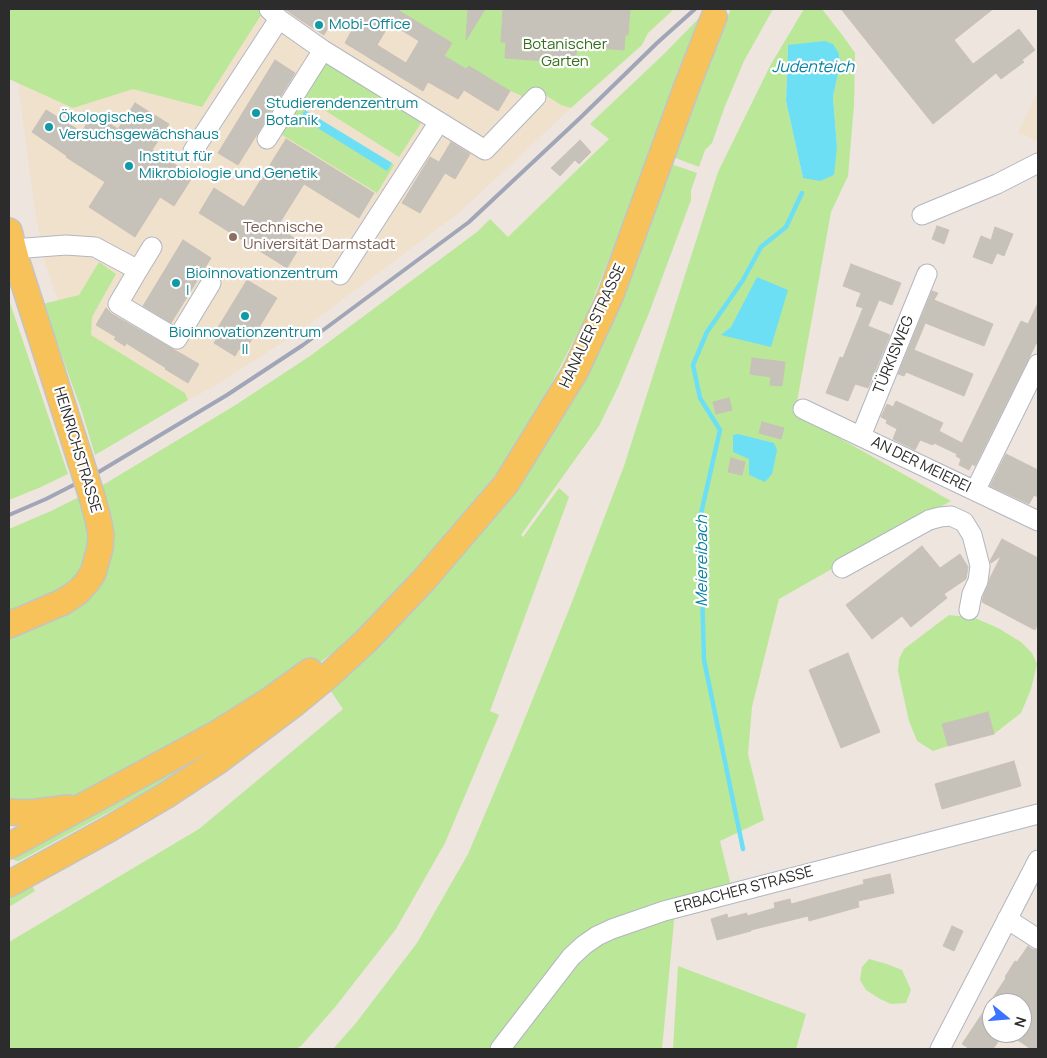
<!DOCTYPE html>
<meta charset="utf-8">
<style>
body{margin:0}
#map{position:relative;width:1047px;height:1058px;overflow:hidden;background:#eee5de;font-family:Manrope,sans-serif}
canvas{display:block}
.frame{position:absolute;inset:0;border:10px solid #2c2c2c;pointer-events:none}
.north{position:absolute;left:982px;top:993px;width:50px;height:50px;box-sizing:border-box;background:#fff;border:1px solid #ababab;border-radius:50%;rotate:107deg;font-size:14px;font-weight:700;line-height:20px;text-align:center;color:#2c2c2c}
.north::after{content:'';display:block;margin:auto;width:18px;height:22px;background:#3a74ff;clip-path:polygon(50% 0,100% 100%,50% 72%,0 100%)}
</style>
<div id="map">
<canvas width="1047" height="1058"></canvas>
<div class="frame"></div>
<div class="north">N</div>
</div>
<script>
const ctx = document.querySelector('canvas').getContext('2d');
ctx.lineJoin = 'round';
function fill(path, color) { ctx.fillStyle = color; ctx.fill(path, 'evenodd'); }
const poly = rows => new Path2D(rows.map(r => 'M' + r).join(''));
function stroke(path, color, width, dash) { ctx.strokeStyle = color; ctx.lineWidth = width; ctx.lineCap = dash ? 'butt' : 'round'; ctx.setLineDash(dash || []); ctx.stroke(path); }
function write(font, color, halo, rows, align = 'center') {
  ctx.font = font + ' Manrope,sans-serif'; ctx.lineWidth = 4.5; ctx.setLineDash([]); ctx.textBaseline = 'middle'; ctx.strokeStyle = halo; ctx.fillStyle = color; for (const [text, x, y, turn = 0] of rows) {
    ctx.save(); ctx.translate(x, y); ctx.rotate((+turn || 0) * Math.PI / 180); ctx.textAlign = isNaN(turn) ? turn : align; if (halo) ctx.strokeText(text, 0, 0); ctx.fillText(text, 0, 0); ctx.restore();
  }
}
fill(poly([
 [19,9,405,9,642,45,571,108,460,212,296,334,216,385,107,445,45,263,34,204,19,91],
 [1038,91,1038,141,1018,133]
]), '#f0e1cd');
fill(poly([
 [9,9,265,9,202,107,133,89,73,108,9,79],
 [396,9,674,9,648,33,642,45,571,108,561,105,539,91,524,100,520,95,510,91,469,66,466,69,444,56,452,43],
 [731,9,773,9,744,61,725,106,712,143,705,150,699,167,673,157,725,22],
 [804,9,822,9,843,36,855,53,854,105,848,176,831,212,795,413,951,501,779,599,752,707,748,754,764,820,720,841,731,886,676,900,662,1049,333,1049,356,1023,417,943,468,854,510,755,570,607,624,466,718,172,770,66],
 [788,45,839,54,840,64,833,97,837,147,803,178,786,101],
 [704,13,681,63,622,226,586,317,545,396,497,473,409,578,406,598,270,700,66,802,9,805,9,529,51,511,103,485,234,406,310,356,477,232,490,219,508,237,609,139,590,124,666,52],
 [325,60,421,123,399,157,302,96],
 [296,104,305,110,301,117,387,170,392,163,394,165,377,193,279,133],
 [671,164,697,173,691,190,691,200,649,313,619,385,599,426,521,535,523,537,559,488,569,497,490,711,499,715,445,843,396,929,336,1006,301,1046,296,1049,9,1049,9,942,199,829,343,709,326,684,475,538],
 [99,262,116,274,92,317,91,335,185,393,188,400,95,455,81,409,43,304,79,295],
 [9,300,68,474,41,487,9,500],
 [949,615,975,618,998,628,1021,642,1032,653,1037,664,1031,689,1021,713,994,734,988,712,943,724,948,746,933,751,917,741,909,721,898,671,899,659,904,649],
 [221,743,188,769,19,861,16,861,13,859,13,856],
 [29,880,35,891,9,907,9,891],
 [869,959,887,964,902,970,911,990,906,1003,891,1004,880,999,866,990,860,980,862,967],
 [678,966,806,1014,796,1049,673,1049]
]), '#bbe798');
fill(poly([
 [825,41,833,44,839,54,840,64,833,97,837,147,834,175,820,181,803,178,786,101,788,45],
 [305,110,392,163,387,171,300,117],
 [757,277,788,290,771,347,721,335,731,327],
 [738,434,774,443,777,450,772,474,765,482,749,475,749,459,733,452,733,435]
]), '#6ddff5');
stroke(poly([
 [743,849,704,660,700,518,720,430,700,398,693,365,707,332,743,280,761,247,786,227,802,193]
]), '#6ddff5', 4.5);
const building = poly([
 [285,9,396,9,452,43,444,56,466,69,469,66,510,91,498,111,464,90,458,99,428,82,423,91,345,43,352,30,333,19,324,35,302,21,285,9],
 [390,23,419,41,406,63,377,45,390,23],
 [468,9,485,9,466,40,468,9],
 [503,9,630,9,628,35,625,35,624,50,577,46,575,63,505,58,506,42,501,42,503,9],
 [841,9,993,9,954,40,973,64,1019,29,1035,50,1022,60,1024,62,1001,79,996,73,933,124,841,9],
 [275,60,295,73,238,165,218,153,275,60],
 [135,103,169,124,152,150,193,176,174,206,160,197,135,237,89,207,105,182,66,157,67,156,32,132,46,110,82,132,93,113,118,129,135,103],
 [286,139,374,193,359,218,304,184,277,227,302,243,287,268,199,213,214,188,244,207,286,139],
 [580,140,591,152,579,164,575,160,560,176,551,168,580,140],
 [451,142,470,154,455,179,445,173,420,213,402,203,430,157,439,162,451,142],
 [937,226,949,230,944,244,932,239,937,226],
 [995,227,1013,234,1004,256,997,253,992,264,973,257,981,236,991,240,995,227],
 [183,240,211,258,171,323,143,306,183,240],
 [851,264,901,283,892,305,879,300,868,326,890,335,868,388,855,384,848,401,826,393,840,357,843,358,863,308,856,306,861,293,843,286,851,264],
 [247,280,277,298,244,352,239,349,235,356,214,343,218,336,214,334,247,280],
 [932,291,938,293,934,300,993,324,984,346,925,323,924,326,914,350,973,374,964,396,906,372,904,376,898,374,932,291],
 [1038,303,1038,340,975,466,972,464,969,470,959,465,961,459,956,456,957,454,934,443,933,445,920,440,915,450,893,439,897,429,886,423,887,420,881,417,887,404,893,407,896,401,943,423,939,431,962,443,1021,321,1028,324,1038,303],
 [106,308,112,314,199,364,188,383,165,369,166,368,126,343,125,346,114,339,116,337,96,325,106,308],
 [752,358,785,362,782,386,770,385,771,377,750,374,752,358],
 [729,398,732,410,716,414,713,402,729,398],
 [762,422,784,428,781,439,759,433,762,422],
 [1006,454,1038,470,1038,497,1034,495,1029,504,990,486,1006,454],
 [731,458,745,462,742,475,728,472,731,458],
 [1002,539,1038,558,1038,623,1035,630,982,602,983,597,988,585,990,578,1001,556,991,563,990,561,1002,539],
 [922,546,940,568,960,554,968,567,966,579,944,594,947,598,911,627,902,616,872,639,846,605,922,546],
 [848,653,880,732,841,748,809,670,848,653],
 [988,712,994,734,948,746,942,724,988,712],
 [1014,761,1021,786,942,809,935,784,1014,761],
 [890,874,894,893,858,901,859,907,809,921,808,916,751,930,751,931,717,940,711,919,727,914,728,918,747,913,747,916,775,908,774,903,790,899,791,904,864,884,863,880,890,874],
 [952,926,963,931,954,951,943,946,952,926],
 [1028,946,1032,949,1038,950,1038,1049,1031,1049,1007,1033,1022,1033,1022,1003,992,1003,992,1033,1004,1033,993,1049,970,1049,962,1044,1006,978,1005,977,1015,961,1017,962,1028,946]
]);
fill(building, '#c6c1b9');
stroke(building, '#cac1b7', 1);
const minor = poly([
 [269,9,279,19,323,50,485,150,536,97],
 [267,139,323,50],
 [193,151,279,19],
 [922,215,997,184,1038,163],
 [13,249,66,245,95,247,138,270,118,304,177,339,211,283],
 [138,270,152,247],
 [340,275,439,122],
 [803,409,1038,521],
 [861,436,927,274],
 [975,491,1038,364],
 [842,568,929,520,940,517,951,516,964,522,972,535,980,566,978,581,972,594,969,610],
 [1007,919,1038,939],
 [500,1049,571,957,584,945,597,936,612,929,664,911,1038,814],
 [940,1049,1038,860]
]);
const major = poly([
 [9,231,17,262,80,459],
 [9,625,63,602,78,592,87,582,93,573,100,548,101,535,98,519,92,497],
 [9,812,29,813,68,808],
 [9,846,216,734,270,700,310,671],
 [9,884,109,829,165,796,218,761,294,704,328,676,366,641,423,581,506,484,575,372,610,297,687,86,714,17]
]);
stroke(minor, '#b2b6c0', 21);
stroke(major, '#c4c4c4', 28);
stroke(minor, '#fff', 19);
stroke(major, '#f7c25a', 25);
stroke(poly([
 [9,515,46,499,97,473,227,395,303,345,469,222,579,119,657,43,695,9]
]), '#a0a6b7', 4);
const majorBridge = poly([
 [80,459,92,497]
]);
stroke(majorBridge, '#c4c4c4', 28, []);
stroke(majorBridge, '#f7c25a', 25);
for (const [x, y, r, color] of [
 [319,25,5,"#0f9aa8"],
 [256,113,5,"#0f9aa8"],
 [49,127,5,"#0f9aa8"],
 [129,166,5,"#0f9aa8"],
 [233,237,5,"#8d6e63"],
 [176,283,5,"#0f9aa8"],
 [245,316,5,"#0f9aa8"]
]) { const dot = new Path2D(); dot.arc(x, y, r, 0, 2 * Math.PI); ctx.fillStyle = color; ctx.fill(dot); stroke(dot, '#fff', 2); }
write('15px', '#0d838f', '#fff', [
 ["Mobi-Office",329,25],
 ["Studierendenzentrum",266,104],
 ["Botanik",266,121],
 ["Ökologisches",59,118],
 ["Versuchsgewächshaus",59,135],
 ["Institut für",139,157],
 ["Mikrobiologie und Genetik",139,174],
 ["Bioinnovationzentrum",186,274],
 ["I",186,291],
 ["Bioinnovationzentrum",245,333,"center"],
 ["II",245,350,"center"]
], 'left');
write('15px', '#326e17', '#fff', [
 ["Botanischer",565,45],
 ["Garten",565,62]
]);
write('15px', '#785e54', '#fff', [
 ["Technische",243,228],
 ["Universität Darmstadt",243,245]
], 'left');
write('15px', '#2c2c2c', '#fff', [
 ["HANAUER STRASSE",593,326,-65],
 ["TÜRKISWEG",894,355,-68],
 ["HEINRICHSTRASSE",77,450,73],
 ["AN DER MEIEREI",921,465,26],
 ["ERBACHER STRASSE",744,890,-15]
]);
write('italic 16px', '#0780a5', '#fff', [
 ["Judenteich",813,68],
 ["Meiereibach",703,561,-90]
]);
</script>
